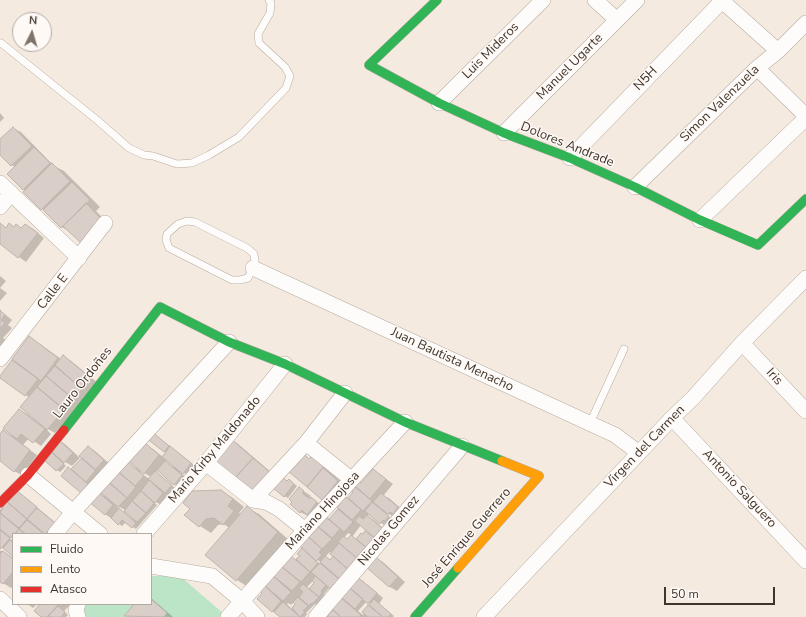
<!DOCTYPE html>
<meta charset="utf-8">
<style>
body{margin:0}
#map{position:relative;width:806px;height:617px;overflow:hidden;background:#f5eadf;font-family:"Nunito Sans",sans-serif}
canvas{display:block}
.legend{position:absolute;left:12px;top:533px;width:140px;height:72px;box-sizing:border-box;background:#fff9f5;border:1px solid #b2aba5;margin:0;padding:5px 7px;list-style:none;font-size:12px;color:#3f352c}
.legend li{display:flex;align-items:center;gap:8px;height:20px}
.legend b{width:20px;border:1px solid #b2aba5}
.north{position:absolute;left:12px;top:12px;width:40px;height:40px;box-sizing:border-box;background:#fff9f5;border:1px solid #b2aba5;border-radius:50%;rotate:5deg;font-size:11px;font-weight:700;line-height:16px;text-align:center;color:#3f352c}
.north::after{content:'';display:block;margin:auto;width:14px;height:18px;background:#7f746b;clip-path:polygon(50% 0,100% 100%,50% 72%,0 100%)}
.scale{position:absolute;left:664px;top:587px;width:111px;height:18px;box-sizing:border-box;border:2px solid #3f352c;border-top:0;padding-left:5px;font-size:12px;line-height:14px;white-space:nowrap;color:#3f352c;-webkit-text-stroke:3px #fff9f5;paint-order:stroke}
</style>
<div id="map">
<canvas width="806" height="617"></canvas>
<ul class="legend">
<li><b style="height:5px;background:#30b455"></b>Fluido</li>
<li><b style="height:5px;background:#ff9f0a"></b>Lento</li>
<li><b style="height:5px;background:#e5322d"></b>Atasco</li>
</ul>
<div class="north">N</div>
<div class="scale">50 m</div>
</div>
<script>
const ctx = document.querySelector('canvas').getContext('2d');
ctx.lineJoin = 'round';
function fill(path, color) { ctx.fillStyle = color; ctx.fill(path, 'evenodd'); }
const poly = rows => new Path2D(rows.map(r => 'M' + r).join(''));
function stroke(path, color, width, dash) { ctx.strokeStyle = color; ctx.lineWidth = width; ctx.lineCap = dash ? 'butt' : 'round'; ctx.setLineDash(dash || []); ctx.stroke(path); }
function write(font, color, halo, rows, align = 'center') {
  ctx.font = font + ' "Nunito Sans",sans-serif'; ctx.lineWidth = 3; ctx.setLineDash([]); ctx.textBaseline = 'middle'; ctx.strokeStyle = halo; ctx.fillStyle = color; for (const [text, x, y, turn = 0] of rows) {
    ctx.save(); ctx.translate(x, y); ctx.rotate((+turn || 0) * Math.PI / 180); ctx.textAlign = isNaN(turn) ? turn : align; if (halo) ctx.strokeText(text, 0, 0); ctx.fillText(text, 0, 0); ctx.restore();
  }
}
fill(poly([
 [151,576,180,576,224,614,221,617,85,617,80,612,87,604,151,604]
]), '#bce4c7');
fill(poly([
 [0,113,4,118,0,122],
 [13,128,21,132,54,166,64,171,100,207,96,211,110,225,71,233,62,227,46,212,42,209,26,191,23,189,15,167,12,165,0,153,0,141],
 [0,224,7,228,15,228,22,229,25,225,33,229,44,238,26,262,19,257,0,243],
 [0,276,6,281,0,288,7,293,0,301],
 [0,310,12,320,8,325,12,328,3,338,10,343,6,348,0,345],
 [29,338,40,344,61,359,64,357,71,361,98,383,55,433,46,428,46,429,51,434,41,446,29,438,23,445,37,455,22,475,14,471,0,460,0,436,4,431,12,436,19,410,27,414,43,427,44,425,29,397,25,395,18,365],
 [153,433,198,468,191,477,180,471,180,472,189,480,182,488,174,484,158,470,156,472,175,488,163,506,154,501,153,502,157,505,136,529,126,522,122,526,105,514,97,492,108,498,101,492,119,473,128,463,139,470,145,444,153,449,163,457,166,453,146,437],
 [167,460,174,466,173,467,165,462],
 [141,471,151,477,149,479,140,472],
 [151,480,156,484,155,485,149,482],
 [116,505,125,510,133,518,132,519,116,506],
 [229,439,237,443,279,479,263,497,235,478],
 [59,440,66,445,80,458,72,466,62,460,61,461,66,466,60,472,57,470,43,458],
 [88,447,95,451,111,465,89,497,72,470,83,458],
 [303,455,331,471,330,472,345,485,330,503,323,499,289,471],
 [373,470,381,475,393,484,383,496,389,498,405,512,396,518,385,512,384,513,392,519,389,522,387,521,384,525,369,514,367,516,374,520,384,529,374,557,383,562,405,582,397,591,390,587,368,567,356,577,363,581,383,598,379,604,394,616,393,617,328,617,334,610,340,598,346,601,346,600,330,587,324,594,325,595,316,605,315,604,306,613,307,614,305,617,281,617,272,611,264,592,262,591,267,586,265,585,290,557,296,560,301,556,302,550,308,553,305,535,310,538,316,532,323,515,330,519,339,508,343,495,349,499,355,492,353,491,359,483,361,484],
 [379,506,385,510,383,512,378,507],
 [361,525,372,534,371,535,366,532,363,535,361,534,357,540,352,537],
 [348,533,352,535,348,540,344,538],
 [330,552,334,556,331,560,325,557],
 [315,559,321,562,320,564,315,560],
 [313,581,316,582,310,590,307,587],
 [367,601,371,604,374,608,373,609,368,606,363,615,358,611],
 [294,602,296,604,292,609,287,604,288,603,291,605],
 [282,478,288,482,292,482,297,486,288,498,284,496],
 [299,488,311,496,309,498,319,503,324,507,308,516,300,512],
 [16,491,23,496,61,527,56,534,13,534,13,555,0,546,0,510],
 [5,531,13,538,11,540,3,533],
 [221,491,233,498,244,507,239,513,241,515,247,508,259,514,289,540,248,587,237,580,207,555,230,528,223,524,218,525,211,533,200,526,186,515],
 [0,550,13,558,13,586,11,588,0,581],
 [151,598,173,617,125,616,136,604,151,604],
 [27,604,37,604,33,608],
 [42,604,83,604,77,611,69,606,64,611,68,615,66,617,42,617]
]), '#0003');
const building = poly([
 [13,127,32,146,11,166,0,155,0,139,13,127],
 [34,147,50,163,23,190,7,174,34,147],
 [52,163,70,181,41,210,23,192,52,163],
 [72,182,90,200,61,228,43,210,72,182],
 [86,203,103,221,83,245,63,226,86,203],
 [0,223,6,228,9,223,14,227,16,224,21,228,25,224,38,233,18,258,0,244,0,223],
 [0,310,5,315,1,320,5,323,0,329,0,310],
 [29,336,58,358,41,381,12,359,29,336],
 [63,355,91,378,82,389,55,365,63,355],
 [12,360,38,379,25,396,0,378,0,376,12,360],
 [55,366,82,389,74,399,46,376,55,366],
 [46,376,73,399,64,409,37,387,46,376],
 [37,387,64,410,47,430,20,407,37,387],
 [19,409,45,429,33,443,21,434,17,439,3,428,19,409],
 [3,430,30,450,14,472,0,461,0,434,3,430],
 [150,430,169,446,164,452,145,437,150,430],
 [229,437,253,458,234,479,211,458,229,437],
 [58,439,73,453,64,463,49,449,58,439],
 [145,443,159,455,144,474,129,461,145,443],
 [88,446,104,460,95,470,79,456,88,446],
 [170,446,191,463,183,474,162,457,170,446],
 [49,450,64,464,56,471,42,458,49,450],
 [303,453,309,459,312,456,324,466,307,487,288,471,303,453],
 [82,458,96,470,86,482,71,469,82,458],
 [253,458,272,474,255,493,236,477,253,458],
 [165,461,182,475,174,485,157,470,165,461],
 [128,462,144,476,135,486,119,472,128,462],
 [68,467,88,484,81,493,61,476,68,467],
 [323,468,338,481,322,500,307,487,323,468],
 [373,469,386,479,370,499,355,486,359,482,361,483,373,469],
 [117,471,136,487,127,498,109,482,117,471],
 [155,471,172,485,165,493,148,479,155,471],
 [282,477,287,481,289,479,294,484,284,497,273,488,282,477],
 [149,480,163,493,155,503,141,491,149,480],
 [108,482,127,498,118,507,100,492,108,482],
 [299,487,304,491,302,493,310,499,311,497,317,502,307,515,302,510,300,513,290,504,292,502,289,499,299,487],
 [355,487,372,501,363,511,348,498,353,492,351,491,355,487],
 [16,490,37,507,27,519,6,501,16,490],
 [221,490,233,499,228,506,234,511,223,525,214,518,206,519,199,527,184,515,190,509,183,503,192,491,221,490],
 [97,491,113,505,105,515,88,501,97,491],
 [141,491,154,503,146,513,132,501,141,491],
 [381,493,398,507,393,514,390,512,388,514,373,502,381,493],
 [343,494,361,510,352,520,336,506,343,494],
 [6,501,27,519,19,528,0,513,6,501],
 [132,501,146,513,137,522,124,511,132,501],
 [372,502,389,516,385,521,383,520,380,524,365,511,372,502],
 [247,506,278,532,236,581,205,555,247,506],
 [37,508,55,523,45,534,27,519,37,508],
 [119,508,136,523,132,528,122,520,118,525,111,518,119,508],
 [338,509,353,522,344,532,329,519,338,509],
 [0,513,19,529,14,534,13,534,11,538,0,529,0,513],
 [322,514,340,529,332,538,314,523,322,514],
 [367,515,384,530,376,539,355,521,359,516,363,519,367,515],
 [27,520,44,534,26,534,19,529,27,520],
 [317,526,332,539,322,549,309,537,314,532,313,530,317,526],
 [19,529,25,534,15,534,19,529],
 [0,530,10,538,1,549,0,547,0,530],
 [365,531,376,539,367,548,356,539,361,533,363,534,365,531],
 [305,534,322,549,319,552,322,555,316,561,299,545,305,534],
 [351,535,369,550,360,561,338,542,343,536,347,539,351,535],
 [10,540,13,542,13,557,3,548,10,540],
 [339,543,359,560,350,571,330,554,339,543],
 [302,548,318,563,310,572,296,559,300,556,297,554,302,548],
 [3,551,13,559,13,572,3,584,0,582,0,554,3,551],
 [290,555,310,572,301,582,281,566,290,555],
 [325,556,330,560,333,556,350,571,342,581,320,562,325,556],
 [376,557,398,577,389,587,366,567,376,557],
 [320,563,341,581,333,591,311,572,320,563],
 [281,566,300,582,292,591,271,574,281,566],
 [272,575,291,592,283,601,264,585,272,575],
 [315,576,326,585,321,591,322,592,319,597,309,589,314,583,312,580,315,576],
 [356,576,377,593,368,604,347,586,356,576],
 [303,584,319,597,312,604,311,603,309,606,299,597,303,592,299,588,303,584],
 [265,586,281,601,272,612,257,599,262,593,260,591,265,586],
 [349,587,363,599,355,609,340,596,349,587],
 [298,597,308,606,303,611,305,612,300,617,292,608,295,604,293,602,298,597],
 [340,597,361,615,360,617,341,617,331,608,340,597],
 [151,599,167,613,164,617,124,616,134,604,151,604,151,599],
 [374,599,391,614,388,617,383,617,369,605,374,599],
 [283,602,300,617,280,617,274,612,283,602],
 [40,604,59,604,47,617,41,617,34,611,40,604],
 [368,605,383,617,368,617,362,612,368,605],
 [58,606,65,612,61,617,51,617,49,615,58,606],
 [333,610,341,617,327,617,333,610]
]);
fill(building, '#dacec8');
stroke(building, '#bfb4ae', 1);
const lane = poly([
 [1,43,97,120,129,148,144,155,153,156,177,164,192,163,209,155,239,137,286,88,290,76,285,67,259,43,258,34,270,13,271,3,269,0],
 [187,221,195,222,247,248,254,254,255,261,253,268,248,278,240,280,232,280,169,248,166,240,167,234,178,224,187,221],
 [590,423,624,349]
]);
const street = poly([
 [595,0,617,20],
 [721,0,778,51],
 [757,68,806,116],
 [439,103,543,0],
 [504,133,637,0],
 [570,158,722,1],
 [0,183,79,258],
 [635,187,757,68,778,51,806,23],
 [0,207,11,193],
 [700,220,806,118],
 [253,268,615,435,639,453],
 [742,343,806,411],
 [0,359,105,223],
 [672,418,806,561],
 [306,443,351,479],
 [206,463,253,500,266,502,279,509,305,530],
 [28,475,100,534],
 [253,500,306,443,345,393],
 [55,534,73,512,229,342],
 [144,534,206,463,285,364],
 [151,566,212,576,242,601,257,617],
 [0,599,19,617],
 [78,617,76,610,78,604],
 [228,617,305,530,405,422],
 [316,617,462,446],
 [484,617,672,418,693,398,742,343,806,278]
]);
const fast = poly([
 [437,0,369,65,439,103,504,133,570,158,635,187,700,220,758,245,806,199],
 [64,430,160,307,229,342,285,364,405,422,502,461],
 [415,617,458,568]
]);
const slow = poly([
 [458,568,539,476,502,461]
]);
const jam = poly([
 [0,503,28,475,64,430]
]);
stroke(lane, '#b5aba2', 8);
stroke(street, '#b5aba2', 16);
stroke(fast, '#b5aba2', 10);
stroke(slow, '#b5aba2', 10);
stroke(jam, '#b5aba2', 10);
stroke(lane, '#fefcfa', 7);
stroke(street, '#fefcfa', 15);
stroke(fast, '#30b455', 9);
stroke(slow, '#ff9f0a', 9);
stroke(jam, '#e5322d', 9);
write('13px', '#3f352c', '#fff9f5', [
 ["Luis Mideros",491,51,-45],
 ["Manuel Ugarte",570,67,-45],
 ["N5H",646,79,-46],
 ["Simon Valenzuela",720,104,-44],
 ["Dolores Andrade",567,145,22],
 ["Calle E",53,292,-52],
 ["Juan Bautista Menacho",452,360,25],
 ["Iris",774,377,47],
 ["Lauro Ordoñes",83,383,-52],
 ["Virgen del Carmen",645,447,-46],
 ["Mario Kirby Maldonado",215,450,-50],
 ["Antonio Salguero",739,489,47],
 ["Mariano Hinojosa",323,511,-47],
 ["Nicolas Gomez",389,531,-50],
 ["José Enrique Guerrero",467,538,-49]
]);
</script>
